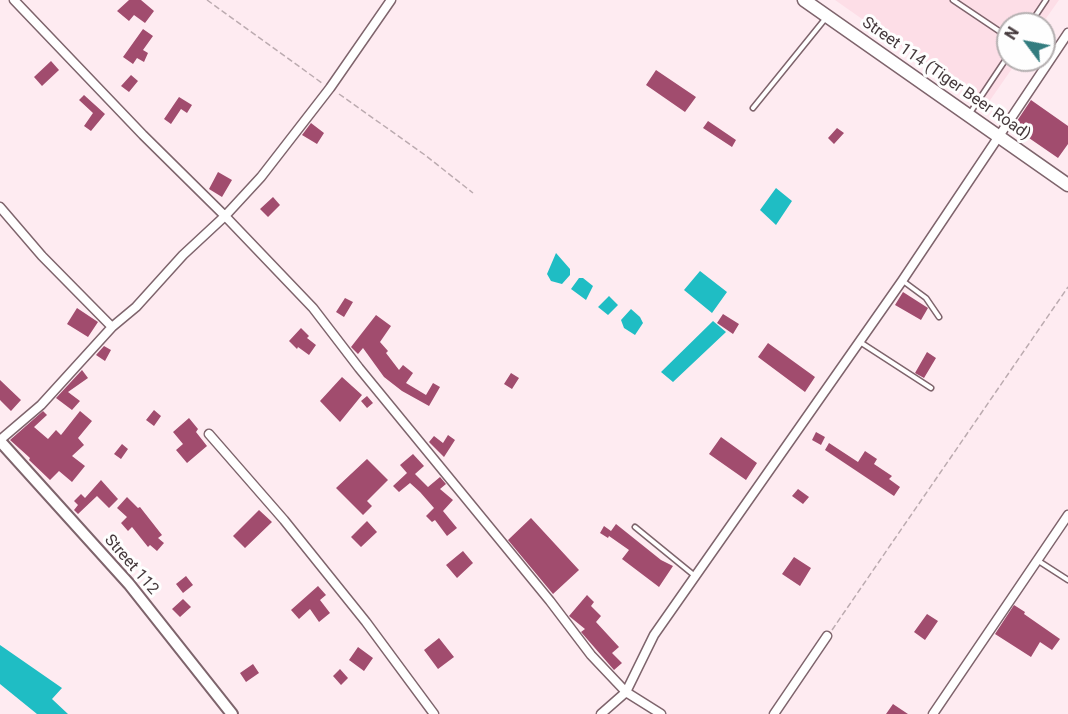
<!DOCTYPE html>
<style>
body{margin:0}
#map{position:relative;width:1068px;height:714px;overflow:hidden;background:#feebf1;font-family:Roboto,sans-serif}
canvas{display:block}
.north{position:absolute;left:996px;top:12px;width:60px;height:60px;box-sizing:border-box;background:#fefefe;border:2px solid #b4afb0;border-radius:50%;rotate:302deg;font-size:16px;font-weight:700;line-height:24px;text-align:center;color:#45393c}
.north::after{content:'';display:block;margin:auto;width:21px;height:27px;background:#337c7f;clip-path:polygon(50% 0,100% 100%,50% 72%,0 100%)}
</style>
<div id="map">
<canvas width="1068" height="714"></canvas>
<div class="north">N</div>
</div>
<script>
const ctx = document.querySelector('canvas').getContext('2d');
ctx.lineJoin = 'round';
function fill(path, color) { ctx.fillStyle = color; ctx.fill(path, 'evenodd'); }
const poly = rows => new Path2D(rows.map(r => 'M' + r).join(''));
function stroke(path, color, width, dash) { ctx.strokeStyle = color; ctx.lineWidth = width; ctx.lineCap = dash ? 'butt' : 'round'; ctx.setLineDash(dash || []); ctx.stroke(path); }
function write(font, color, halo, rows, align = 'center') {
  ctx.font = font + ' Roboto,sans-serif'; ctx.lineWidth = 6; ctx.setLineDash([]); ctx.textBaseline = 'middle'; ctx.strokeStyle = halo; ctx.fillStyle = color; for (const [text, x, y, turn = 0] of rows) {
    ctx.save(); ctx.translate(x, y); ctx.rotate((+turn || 0) * Math.PI / 180); ctx.textAlign = isNaN(turn) ? turn : align; if (halo) ctx.strokeText(text, 0, 0); ctx.fillText(text, 0, 0); ctx.restore();
  }
}
fill(poly([
 [835,0,1059,0,1042,24,1008,24,1008,60,1018,60,986,106]
]), '#fddee7');
fill(poly([
 [776,188,792,201,776,225,760,210],
 [556,253,570,269,570,275,562,284,551,281,547,274],
 [700,271,727,292,712,313,684,290],
 [579,278,583,278,593,286,586,300,571,289],
 [609,296,618,305,608,315,598,307],
 [631,309,640,317,643,323,635,335,624,328,621,320],
 [713,321,726,332,673,382,661,372],
 [0,645,62,688,52,699,68,714,37,714,0,684]
]), '#1fbdc4');
fill(poly([
 [129,0,141,0,154,11,145,23,134,15,129,21,117,11],
 [143,29,153,36,143,50,148,53,144,62,137,58,133,64,123,57],
 [51,61,59,70,42,86,34,77],
 [656,70,696,97,685,112,646,85],
 [131,75,138,81,129,92,121,86],
 [84,95,105,114,91,131,84,126,93,113,79,100],
 [179,97,192,105,187,113,181,109,171,124,164,119],
 [1031,100,1068,126,1068,144,1058,158,1013,127],
 [708,121,736,140,732,147,703,128],
 [311,123,324,133,317,144,302,135],
 [837,128,844,133,834,144,828,138],
 [218,172,232,180,222,197,209,189],
 [273,197,280,205,268,217,260,209],
 [903,292,928,308,921,320,895,305],
 [345,298,353,302,344,317,336,312],
 [77,308,98,322,88,337,67,324],
 [723,314,739,324,733,334,717,323],
 [376,315,391,326,380,342,388,351,386,353,399,370,403,365,413,373,406,383,426,395,433,383,440,387,429,406,402,391,384,377,363,348,358,354,351,347],
 [301,328,309,336,307,338,316,345,309,355,298,347,297,349,289,341],
 [768,343,815,377,805,392,758,357],
 [104,346,111,350,105,361,96,355],
 [927,352,936,358,924,378,915,373],
 [82,370,88,378,68,392,80,401,72,410,56,398],
 [511,373,519,378,512,389,504,384],
 [342,377,362,395,340,422,320,401],
 [0,380,21,400,11,411,0,400],
 [367,396,373,403,367,408,361,401],
 [154,410,161,416,154,426,146,420],
 [43,411,47,415,34,427,48,439,56,430,61,435,80,411,92,421,78,438,84,445,72,456,85,466,72,482,59,471,50,480,29,460,30,458,10,440],
 [189,418,198,429,196,432,207,446,187,463,176,450,183,444,173,432],
 [816,432,825,437,821,445,812,440],
 [448,435,455,440,444,457,429,442,434,436,443,443],
 [721,437,757,463,746,480,709,454],
 [829,443,858,462,865,451,877,459,874,464,892,476,889,479,900,487,894,496,825,450],
 [122,444,128,449,121,459,114,454],
 [413,454,424,466,415,474,428,487,440,477,446,484,440,489,453,500,443,511,457,528,447,536,435,520,432,522,426,516,434,508,420,492,410,483,399,492,393,486,407,473,400,465],
 [367,459,388,480,367,501,372,506,363,515,336,488],
 [101,480,118,499,109,508,97,496,78,514,74,510,78,505,74,501,81,494,85,498],
 [798,489,809,497,803,504,792,496],
 [127,497,138,508,140,507,162,535,158,538,164,543,157,551,150,545,148,547,132,527,128,531,121,523,127,517,117,508],
 [259,510,272,522,245,548,233,536],
 [531,518,579,570,553,594,508,540],
 [367,521,377,532,361,547,351,537],
 [616,524,661,560,673,566,659,587,622,559,629,550,609,536,608,538,600,533,604,526,611,531],
 [463,551,473,563,457,578,446,565],
 [794,557,811,568,800,586,782,574],
 [186,576,193,585,183,593,176,584],
 [318,586,326,595,320,600,330,613,319,622,310,609,299,619,291,610],
 [587,595,594,602,591,606,601,616,596,622,619,647,612,653,622,663,614,670,581,632,585,629,569,616],
 [183,599,191,607,180,617,172,609],
 [1014,605,1025,612,1024,614,1060,639,1052,650,1040,642,1031,657,995,634],
 [927,614,938,621,925,640,914,632],
 [439,638,454,657,438,669,424,650],
 [358,647,373,658,364,671,349,660],
 [253,664,259,673,246,682,240,673],
 [340,669,348,678,341,685,333,676],
 [893,704,908,714,886,714]
]), '#a14c6e');
const service = poly([
 [953,0,1008,37],
 [1030,24,1046,0],
 [753,108,825,19],
 [970,113,1008,56],
 [903,281,926,298,939,317],
 [860,342,931,388],
 [635,527,695,576],
 [1037,560,1068,580]
]);
const minor = poly([
 [14,0,143,135,225,216,313,308,359,368,550,601,591,655,626,692,661,714],
 [0,207,42,256,112,327],
 [209,434,284,520,366,622,434,714],
 [0,440,41,405,112,327,136,307,183,255,225,216,261,177,330,88,391,0],
 [601,714,626,692,654,635,902,281,1068,33],
 [774,714,827,636],
 [933,714,1068,515]
]);
const tertiary = poly([
 [0,441,129,584,232,714]
]);
const primary = poly([
 [804,0,1068,185]
]);
stroke(service, '#7e646c', 7);
stroke(minor, '#7e646c', 11);
stroke(tertiary, '#7e646c', 14);
stroke(primary, '#7e646c', 15);
stroke(poly([
 [207,0,322,83],
 [339,94,425,155,473,193],
 [832,630,1068,287]
]), '#bcabb0', 1.5, [6, 3]);
stroke(service, '#fff', 4);
stroke(minor, '#fff', 8);
stroke(tertiary, '#fff', 10);
stroke(primary, '#fff', 12);
write('16px', '#45393c', '#fefefe', [
 ["Street 114 (Tiger Beer Road)",946,79,35],
 ["Street 112",131,565,49]
]);
</script>
